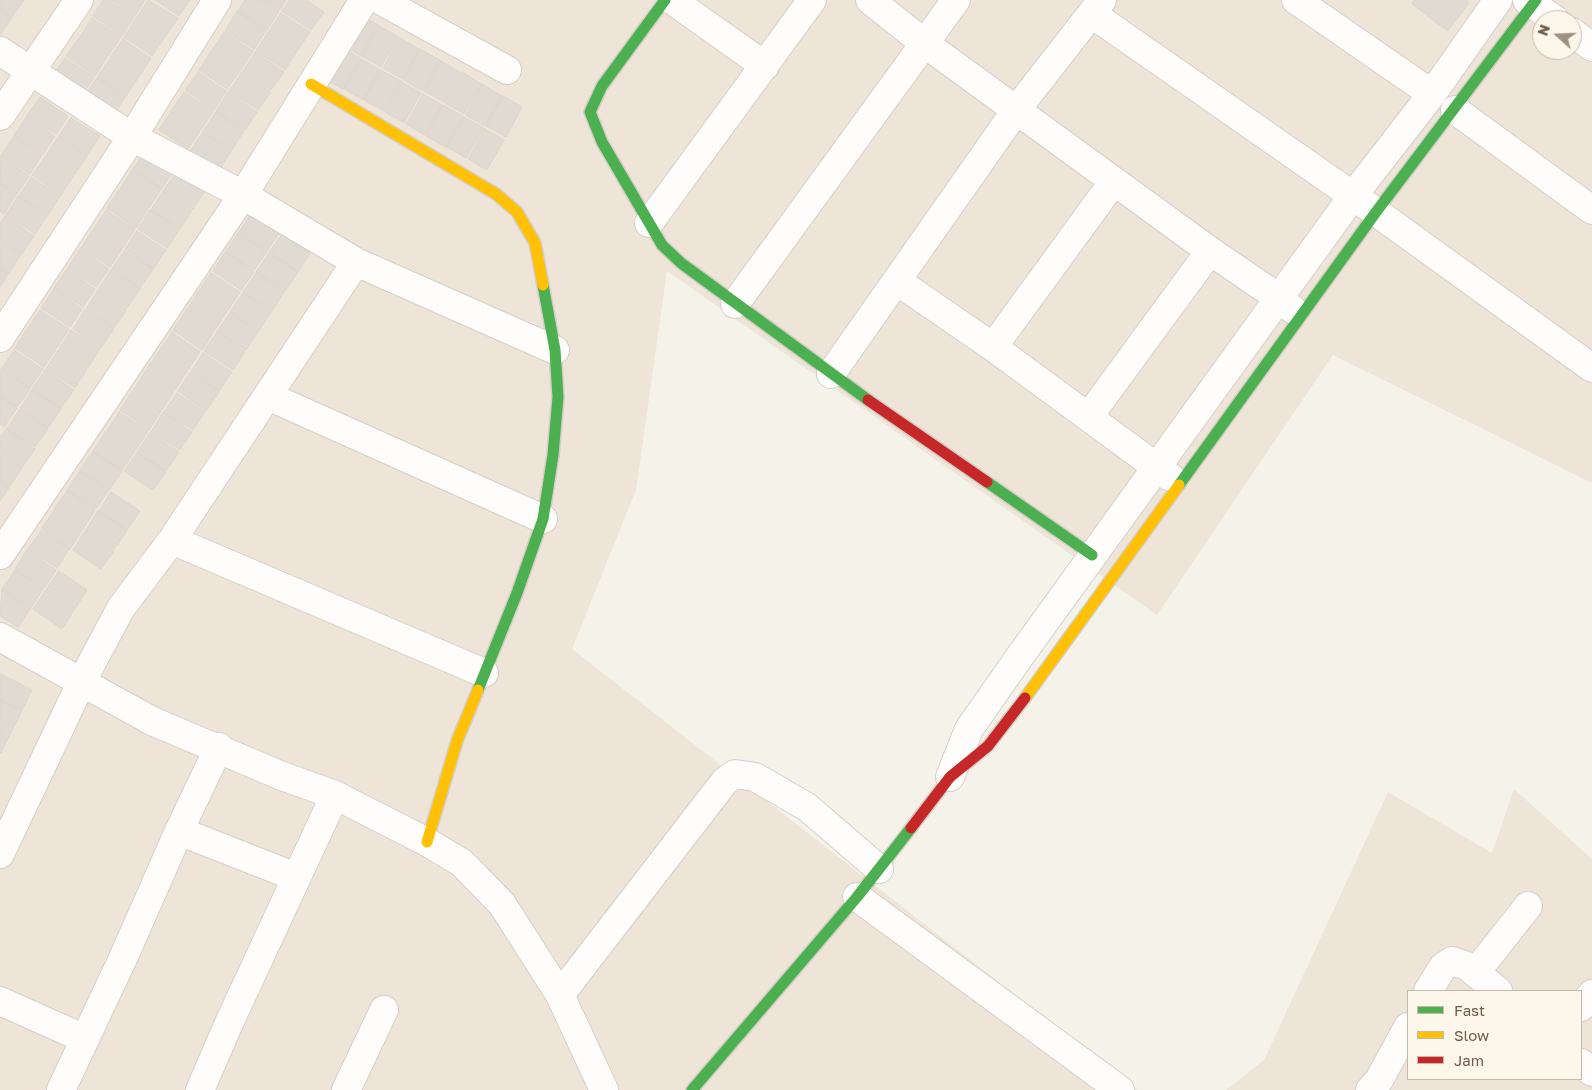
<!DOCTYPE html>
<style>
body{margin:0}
#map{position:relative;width:1592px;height:1090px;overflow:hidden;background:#f5f2ea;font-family:"Golos Text",sans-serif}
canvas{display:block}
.legend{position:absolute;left:1407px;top:990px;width:175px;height:90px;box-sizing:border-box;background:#fdf7eb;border:1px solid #c5b9ab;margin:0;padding:6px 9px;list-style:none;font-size:15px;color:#715b4c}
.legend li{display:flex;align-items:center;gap:10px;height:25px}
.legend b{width:25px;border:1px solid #c5b9ab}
.north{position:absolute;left:1532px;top:10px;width:50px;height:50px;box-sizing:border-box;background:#fdf7eb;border:1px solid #c5b9ab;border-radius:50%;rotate:290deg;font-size:14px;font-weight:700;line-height:20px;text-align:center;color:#715b4c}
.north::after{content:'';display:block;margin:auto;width:18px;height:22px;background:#9f9083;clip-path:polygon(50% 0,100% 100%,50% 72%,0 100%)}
</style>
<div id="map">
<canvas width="1592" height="1090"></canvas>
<ul class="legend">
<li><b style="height:6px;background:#4caf50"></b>Fast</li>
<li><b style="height:6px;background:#ffc107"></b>Slow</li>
<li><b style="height:6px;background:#c62828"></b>Jam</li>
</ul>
<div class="north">N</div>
</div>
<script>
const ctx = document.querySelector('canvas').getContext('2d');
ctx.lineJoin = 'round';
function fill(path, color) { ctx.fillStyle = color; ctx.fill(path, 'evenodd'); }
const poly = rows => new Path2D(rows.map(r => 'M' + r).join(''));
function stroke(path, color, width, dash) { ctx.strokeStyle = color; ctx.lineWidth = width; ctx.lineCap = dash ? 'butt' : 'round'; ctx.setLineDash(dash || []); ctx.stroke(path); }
fill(poly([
 [0,0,1592,0,1592,483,1333,355,1157,615,667,271,636,490,572,649,1137,1090,0,1090],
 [1542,20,1572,20,1572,50,1542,50],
 [1514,789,1592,859,1592,1090,1226,1090,1264,1060,1388,792,1492,853],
 [1408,991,1581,991,1581,1079,1408,1079]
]), '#eee5d8');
const building = poly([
 [0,0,24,0,12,17,0,9,0,0],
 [103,0,108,0,134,17,122,36,93,16,103,0],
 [111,0,145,0,135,16,111,0],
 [148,0,178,18,166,36,137,17,148,0],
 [155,0,190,0,179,16,155,0],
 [245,0,263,0,279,11,267,30,238,11,245,0],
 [265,0,286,0,280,10,265,0],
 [290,0,306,0,324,12,311,30,282,11,290,0],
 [1414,0,1442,0,1429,17,1412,4,1414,0],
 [1444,0,1465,0,1469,3,1448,31,1430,18,1444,0],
 [0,10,12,18,0,35,0,10],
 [237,11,266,31,254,49,225,31,237,11],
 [281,13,310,32,298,50,269,31,281,13],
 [359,14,378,25,361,56,342,45,359,14],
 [92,18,121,37,108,56,80,37,92,18],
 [136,18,165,37,152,56,124,37,136,18],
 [379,26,399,37,381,67,362,56,379,26],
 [224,32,253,51,241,70,212,50,224,32],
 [268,32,297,51,285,70,256,51,268,32],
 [79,38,107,57,95,76,66,56,79,38],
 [400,38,419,49,402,79,383,68,400,38],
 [123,39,151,58,139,77,110,57,123,39],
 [341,47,360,58,343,89,323,78,341,47],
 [420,49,440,60,423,91,403,80,420,49],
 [211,51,240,71,227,89,199,70,211,51],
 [255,52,284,72,271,90,243,71,255,52],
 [65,58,94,77,82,95,53,76,65,58],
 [110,59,138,78,126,96,97,77,110,59],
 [361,59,380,70,363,100,344,89,361,59],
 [441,61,460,72,444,102,424,91,441,61],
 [381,70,401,81,384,111,364,100,381,70],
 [198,72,226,91,214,110,185,90,198,72],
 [242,72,271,92,258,110,229,91,242,72],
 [462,72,481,84,464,114,445,103,462,72],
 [97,78,125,97,113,116,84,97,97,78],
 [402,82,421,93,404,123,385,112,402,82],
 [482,84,502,96,485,126,466,115,482,84],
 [184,92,213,111,201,130,172,110,184,92],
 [228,92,257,112,245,130,216,111,228,92],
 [423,94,442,105,425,135,406,124,423,94],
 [503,96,522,107,506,137,486,126,503,96],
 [40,97,68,116,56,134,27,115,40,97],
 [443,105,463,116,446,147,426,136,443,105],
 [171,111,200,131,188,149,159,130,171,111],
 [216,112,244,131,232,150,203,131,216,112],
 [27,116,55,136,43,154,14,135,27,116],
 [464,117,484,128,466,158,447,147,464,117],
 [71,118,100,136,87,155,59,136,71,118],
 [485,129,504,140,487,170,468,159,485,129],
 [203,132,231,151,219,170,190,151,203,132],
 [14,136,42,155,30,174,1,155,14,136],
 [58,137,87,156,74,175,46,156,58,137],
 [145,151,174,170,162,189,133,169,145,151],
 [1,156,29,176,17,194,0,183,1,156],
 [45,157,73,176,61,195,32,175,45,157],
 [132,170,161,189,149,208,120,189,132,170],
 [177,171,205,191,193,209,164,190,177,171],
 [31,177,60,196,48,215,19,196,31,177],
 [0,184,16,195,4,214,0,211,0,184],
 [119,190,148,209,136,228,107,208,119,190],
 [163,191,192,210,180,229,151,210,163,191],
 [18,196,47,216,35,234,6,215,18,196],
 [106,210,135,229,123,248,94,229,106,210],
 [150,210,179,230,167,248,138,229,150,210],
 [251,213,280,232,267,251,239,232,251,213],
 [5,216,34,236,22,254,0,239,0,224,5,216],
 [93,230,122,249,110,267,81,248,93,230],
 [137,231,166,250,153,269,125,249,137,231],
 [238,233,267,252,254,270,225,252,238,233],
 [282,234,310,253,298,272,269,252,282,234],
 [0,241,21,254,9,274,0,268,0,241],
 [80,249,109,269,96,287,68,268,80,249],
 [124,251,153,269,140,288,112,269,124,251],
 [225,252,254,272,241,290,213,271,225,252],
 [269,253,298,272,285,291,256,272,269,253],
 [0,269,8,274,0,287,0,269],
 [67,269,95,289,83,307,54,288,67,269],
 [111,270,140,289,127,308,99,289,111,270],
 [211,273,240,292,228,310,199,291,211,273],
 [256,273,284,292,272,311,243,292,256,273],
 [54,289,82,309,70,327,41,308,54,289],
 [98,290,127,310,114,328,86,309,98,290],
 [198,292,227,311,215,330,186,311,198,292],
 [243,293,271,312,259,331,230,312,243,293],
 [40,310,69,329,57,348,28,328,40,310],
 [85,310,114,329,101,348,73,329,85,310],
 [185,312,214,331,202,350,173,330,185,312],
 [230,313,258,332,246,350,217,332,230,313],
 [27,329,56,349,44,367,15,348,27,329],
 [71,330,100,349,88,368,59,349,71,330],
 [172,332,200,352,188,370,159,351,172,332],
 [217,332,245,352,233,370,204,351,217,332],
 [14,350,43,369,30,388,2,368,14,350],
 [58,350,87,369,75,388,46,369,58,350],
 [158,352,187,371,175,390,146,371,158,352],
 [203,353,232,372,219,391,191,372,203,353],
 [1,369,30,389,17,407,0,396,1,369],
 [45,370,74,390,61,408,32,389,45,370],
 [145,372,174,391,162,410,133,391,145,372],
 [190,373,219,392,206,411,178,391,190,373],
 [32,390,61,409,48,428,20,409,32,390],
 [132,392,161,411,149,430,120,410,132,392],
 [177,393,205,412,193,430,164,412,177,393],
 [0,397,17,408,4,427,0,424,0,397],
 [19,410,48,429,35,447,7,429,19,410],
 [119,412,148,431,136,450,107,431,119,412],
 [163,412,192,432,180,450,151,432,163,412],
 [6,429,35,449,22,467,0,452,0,438,6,429],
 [106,432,135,451,122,470,93,451,106,432],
 [150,433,179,452,166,471,137,452,150,433],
 [93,452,122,471,109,490,80,470,93,452],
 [137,453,166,472,153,490,124,471,137,453],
 [0,454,22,468,9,487,0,481,0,454],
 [80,471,108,491,96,509,67,490,80,471],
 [0,482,9,488,0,501,0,482],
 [67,491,95,510,83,529,54,509,67,491],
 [111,492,140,511,127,530,99,511,111,492],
 [54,511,82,530,70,549,41,529,54,511],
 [98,511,127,531,114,549,86,530,98,511],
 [41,531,69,549,57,568,28,549,41,531],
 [85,531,114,551,101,569,73,550,85,531],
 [27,550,56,570,44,588,15,569,27,550],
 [15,570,43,589,31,608,2,589,15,570],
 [59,571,87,590,75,609,46,590,59,571],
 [2,590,30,609,18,627,0,616,2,590],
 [45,591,74,610,62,629,33,609,45,591],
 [1,674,32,690,22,710,0,699,1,674],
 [0,700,22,711,12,731,0,725,0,700],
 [0,727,11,732,1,753,0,752,0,727]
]);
fill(building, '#e1dad2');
stroke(building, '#ded5cc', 1);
const street = poly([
 [380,0,507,70],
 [672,0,765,66],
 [870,0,924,43,1210,251,1279,298,1292,309],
 [1296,0,1432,94],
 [1527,0,1555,20],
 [1092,14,1376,212,1592,368],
 [1572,32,1592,47],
 [0,51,132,137,243,195,356,262,555,350],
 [1455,110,1592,210],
 [0,116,79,0],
 [649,223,812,0],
 [897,281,993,347,1170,477],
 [735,304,956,0],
 [0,338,132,137,217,0],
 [993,347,1114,181],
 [831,374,1017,109,1102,0],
 [268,396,543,519],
 [1089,416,1210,251],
 [172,540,484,673],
 [0,555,243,195,364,0],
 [0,637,152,721,282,776,335,795,427,842,462,863,502,904,560,995,604,1090],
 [950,777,969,729,1018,659,1352,197,1432,94,1498,0],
 [179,831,296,877],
 [0,854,82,681,121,608,172,540,356,262],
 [857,897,1120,1090],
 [1476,972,1528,906],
 [1428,991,1443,967,1452,961,1467,966,1498,991],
 [560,995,725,781,735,774,755,777,807,807,879,869],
 [0,1001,85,1039],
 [1581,1007,1592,994],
 [1581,1063,1592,1072],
 [61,1090,124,956,179,831,219,747],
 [200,1090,229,1023,335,795],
 [346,1090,384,1010],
 [1370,1090,1379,1080,1408,1027]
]);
const fast = poly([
 [665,0,602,86,590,112,602,142,662,245,681,263,868,400],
 [987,482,1092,555],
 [1179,485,1376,212,1536,0],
 [478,690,517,593,543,519,553,455,558,397,555,350,543,285],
 [692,1090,857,897,911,828]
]);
const slow = poly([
 [311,84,496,194,517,212,535,243,543,285],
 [1025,698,1179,485],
 [427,842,457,741,478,690]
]);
const jam = poly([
 [868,400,987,482],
 [911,828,950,777,988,746,1025,698]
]);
stroke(street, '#d4cfc8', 30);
stroke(fast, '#d4cec6', 14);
stroke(slow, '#d4cec6', 14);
stroke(jam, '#d4cec6', 14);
stroke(street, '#fefdfc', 28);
stroke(fast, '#4caf50', 11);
stroke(slow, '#ffc107', 11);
stroke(jam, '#c62828', 11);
</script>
